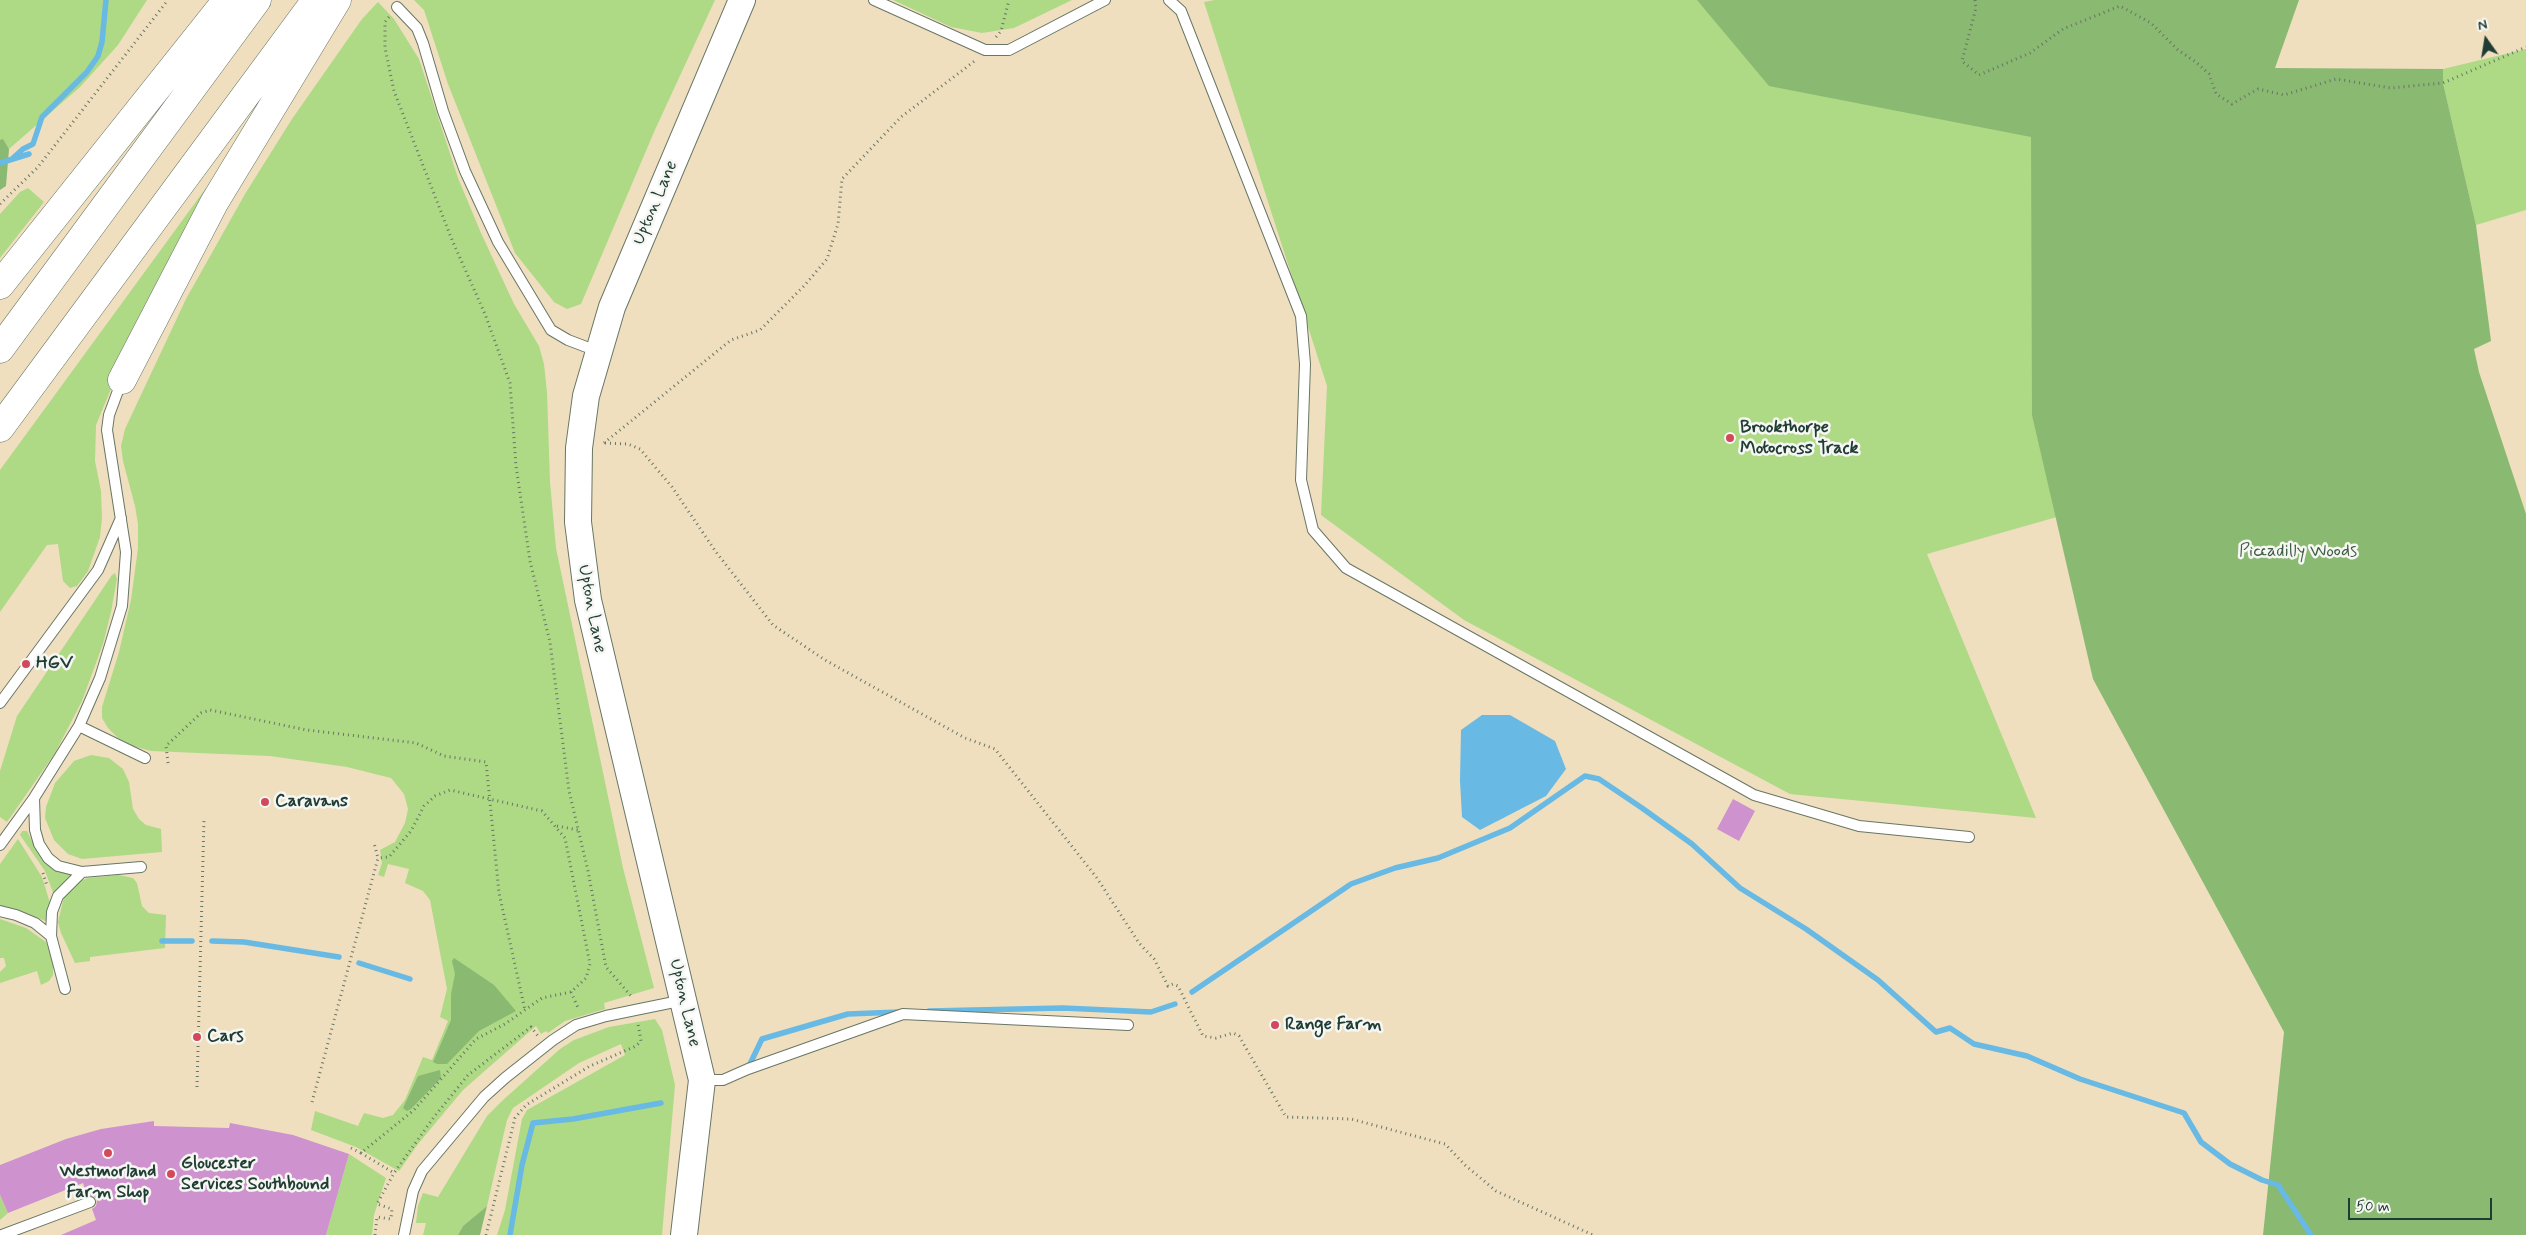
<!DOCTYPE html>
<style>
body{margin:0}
#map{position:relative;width:2526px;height:1235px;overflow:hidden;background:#efdfbf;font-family:Mynerve,sans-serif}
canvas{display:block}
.north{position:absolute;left:2461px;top:15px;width:50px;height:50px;-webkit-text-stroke:4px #f6f6f2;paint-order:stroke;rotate:347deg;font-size:14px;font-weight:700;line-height:20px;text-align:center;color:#1f3d34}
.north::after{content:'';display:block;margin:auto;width:18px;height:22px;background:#1f3d34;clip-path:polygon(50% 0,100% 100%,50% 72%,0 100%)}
.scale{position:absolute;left:2348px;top:1198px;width:144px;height:22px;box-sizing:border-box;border:2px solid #1f3d34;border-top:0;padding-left:6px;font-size:15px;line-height:18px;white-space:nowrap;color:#1f3d34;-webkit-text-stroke:4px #f6f6f2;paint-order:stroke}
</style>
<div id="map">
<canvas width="2526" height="1235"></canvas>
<div class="north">N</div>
<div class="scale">50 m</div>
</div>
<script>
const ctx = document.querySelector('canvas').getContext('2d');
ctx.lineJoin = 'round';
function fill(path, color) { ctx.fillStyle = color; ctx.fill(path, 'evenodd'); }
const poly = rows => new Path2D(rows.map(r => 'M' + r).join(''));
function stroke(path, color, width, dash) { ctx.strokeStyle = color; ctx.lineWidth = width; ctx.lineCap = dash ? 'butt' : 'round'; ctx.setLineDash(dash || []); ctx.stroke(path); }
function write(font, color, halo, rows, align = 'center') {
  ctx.font = font + ' Mynerve,sans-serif'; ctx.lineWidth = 5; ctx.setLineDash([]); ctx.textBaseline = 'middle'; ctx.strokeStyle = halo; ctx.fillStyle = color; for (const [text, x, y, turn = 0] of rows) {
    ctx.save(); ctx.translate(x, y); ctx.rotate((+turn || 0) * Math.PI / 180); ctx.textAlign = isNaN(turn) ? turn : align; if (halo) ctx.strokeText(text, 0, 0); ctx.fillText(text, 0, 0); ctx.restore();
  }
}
fill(poly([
 [0,0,147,0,118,45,80,87,9,149,3,140,0,140],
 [414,0,715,0,654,132,581,304,567,309,554,302,515,253,448,84,424,10],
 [893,0,1072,0,1014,28,982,33,951,27],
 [1215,0,1702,0,2049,91,2148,491,1927,554,2036,818,1790,794,1464,620,1321,515,1327,386,1204,2],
 [378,2,394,19,419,59,458,178,481,233,514,304,539,346,544,364,547,392,550,482,556,548,623,868,654,988,604,1003,605,1009,565,1021,548,1033,546,1031,541,1034,536,1026,463,1090,418,1144,399,1171,356,1147,311,1130,315,1111,358,1126,364,1113,383,1118,393,1115,405,1100,423,1057,432,1060,448,1021,440,1017,447,989,430,900,423,891,405,883,409,869,388,864,384,877,378,875,382,863,380,850,395,842,405,823,408,809,404,794,391,778,347,767,270,756,151,751,133,746,118,738,108,728,102,718,102,707,119,652,131,600,138,548,138,524,135,506,123,461,121,446,125,429,186,299,245,194,292,119,362,19],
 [2526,49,2526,210,2476,225,2443,83,2443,69],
 [28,188,44,202,0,258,0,214,20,192],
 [206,188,212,193,118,372,96,425,95,461,101,491,102,518,100,537,88,571,77,586,70,588,63,581,58,544,47,545,0,612,0,470],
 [115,573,117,579,111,612,103,644,82,701,55,753,7,822,0,817,0,771,17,716,112,575],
 [91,755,109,758,123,769,129,782,133,809,139,819,146,825,161,829,162,852,82,859,68,854,54,840,45,818,46,807,55,783,74,761],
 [22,831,27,831,38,853,49,866,71,875,54,895,45,871,20,835],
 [18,839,42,877,50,903,48,922,19,910,0,906,0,864],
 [118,875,133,878,137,883,142,906,149,913,166,915,165,948,90,957,90,961,75,963,61,933,58,922,64,897,77,882,88,878],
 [0,919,26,928,46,942,53,963,53,975,49,981,41,985,37,971,0,983,0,972,6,966,4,958,0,958],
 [655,1019,662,1030,675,1085,662,1235,497,1235,505,1210,522,1119,527,1110,625,1055,621,1044,579,1063,513,1108,507,1120,487,1206,463,1226,458,1235,423,1235,426,1223,416,1223,418,1206,423,1193,438,1197,487,1116,502,1101,560,1049,574,1040,609,1027],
 [349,1154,386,1178,374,1215,372,1235,326,1235],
 [0,1195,8,1213,0,1220]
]), '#aed985');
fill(poly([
 [1697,0,2299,0,2275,68,2443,69,2443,83,2476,225,2491,341,2474,349,2479,372,2526,514,2526,1235,2263,1235,2284,1032,2093,679,2032,415,2031,137,1769,86],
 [3,139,9,149,6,186,0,190,0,140],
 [454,958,494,985,516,1011,479,1031,447,1064,437,1064,433,1062,451,1020,451,994,455,974,452,961],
 [440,1070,441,1078,411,1109,407,1111,403,1108,418,1076],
 [487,1206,480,1235,458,1235,463,1226]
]), '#8ab972');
fill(poly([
 [1482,715,1510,715,1555,741,1566,769,1546,796,1480,830,1462,817,1460,781,1461,730]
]), '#68b9e3');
stroke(poly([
 [12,159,23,149,33,144,42,117,87,72,98,56,102,42,106,0],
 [0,163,29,154],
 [162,941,192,941],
 [212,941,244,942,339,957],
 [359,963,410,979],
 [1192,992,1351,884,1395,868,1438,858,1510,828,1585,776,1599,779,1642,808,1692,844,1740,888,1806,929,1878,980,1936,1032,1950,1028,1974,1044,2027,1056,2080,1079,2184,1113,2201,1142,2230,1164,2262,1180,2278,1185,2311,1235],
 [929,1011,1063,1008,1151,1012,1175,1004],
 [748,1068,762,1039,848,1014,899,1012],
 [510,1235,522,1165,533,1123,573,1119,661,1103]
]), '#68b9e3', 5.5);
fill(poly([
 [1733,799,1755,811,1739,841,1717,829],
 [154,1121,154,1126,229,1128,230,1123,293,1135,349,1154,326,1235,61,1235,96,1220,92,1209,96,1206,97,1200,94,1196,87,1196,83,1183,8,1213,0,1195,0,1165,66,1139,101,1129]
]), '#ce92cf');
const lane = poly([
 [874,0,985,50,1009,50,1105,0],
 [1169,0,1181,11,1301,316,1305,364,1301,480,1313,530,1346,568,1754,795,1859,826,1969,837],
 [397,7,417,28,423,43,443,111,465,171,498,242,551,330,568,340,597,351],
 [0,703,98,570,121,518],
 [79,726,145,758],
 [34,798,35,830,39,844,48,858,58,866,82,872,141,867],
 [0,845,34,798,79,726,100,678,122,606,126,552,107,430,109,415,122,380],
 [0,911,16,915,35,923,51,936,65,989],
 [51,936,52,912,58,896,82,872],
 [703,1080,723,1080,748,1069,903,1014,1128,1025],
 [2,1235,90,1202],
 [404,1235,413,1191,422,1171,484,1097,505,1078,553,1040,576,1025,606,1016,684,1000]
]);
const secondary = poly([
 [684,1235,702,1080,588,600,578,522,579,448,586,396,612,307,742,0]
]);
const highway = poly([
 [0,285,227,0],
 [0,349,257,0],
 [122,380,214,203,337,0],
 [0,428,316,0]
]);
stroke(lane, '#687665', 12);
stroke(secondary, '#687665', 28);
stroke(highway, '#687665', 29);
stroke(poly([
 [1975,0,1976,8,1962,61,1979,75,2030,53,2063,29,2120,6,2151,23,2178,50,2196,62,2209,74,2216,94,2232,104,2258,89,2284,95,2336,79,2391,88,2443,83,2526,47],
 [389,17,385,22,385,48,394,91,452,240,485,314,510,383,516,466,530,561,550,642,569,791,588,871,606,967,631,996],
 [996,37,1001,31,1009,0],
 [0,204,38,167,168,0],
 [604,443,731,340,760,330,804,286,827,259,838,224,842,179,901,117,976,60],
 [605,443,628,444,640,449,672,487,716,552,773,625,825,660,965,738,995,749,1097,878,1139,943,1154,959,1168,986,1173,984,1178,986,1203,1036,1216,1038,1233,1033,1239,1036,1286,1117,1351,1119,1445,1144,1465,1165,1496,1191,1593,1235],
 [168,763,166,746,201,713,210,710,307,730,416,743,444,756,486,762,499,893,525,1010],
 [557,826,578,830],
 [43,873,47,886],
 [571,992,579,1010],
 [197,1087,204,820],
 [312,1102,378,858,374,843],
 [351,1148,361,1153,414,1110,476,1039,505,1024,542,998,571,992,586,978,590,964,565,838,542,811,450,790,435,796,424,806,411,831,389,857,378,858],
 [361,1153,394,1173],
 [375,1235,377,1217,391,1219,392,1209,377,1204,394,1173,434,1117,468,1075,531,1027,538,1036],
 [486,1235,515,1118,526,1105,590,1066,636,1046,641,1041,638,1024]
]), '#687665', 3, [1, 4]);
stroke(lane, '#fff', 10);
stroke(secondary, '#fff', 26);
stroke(highway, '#fff', 28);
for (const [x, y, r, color] of [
 [1730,438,5,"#d1495b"],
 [26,664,5,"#d1495b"],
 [265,802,5,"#d1495b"],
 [1275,1025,5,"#d1495b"],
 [197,1037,5,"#d1495b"],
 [108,1153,5,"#d1495b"],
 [171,1174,5,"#d1495b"]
]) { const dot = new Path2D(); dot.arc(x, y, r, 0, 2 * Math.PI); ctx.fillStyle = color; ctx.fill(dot); stroke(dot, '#f6f6f2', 2); }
write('18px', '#1f3d34', '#f6f6f2', [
 ["Upton Lane",656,203,-67],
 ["Upton Lane",591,609,79],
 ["Upton Lane",684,1003,77]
]);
write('bold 18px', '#1f3d34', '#f6f6f2', [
 ["Brookthorpe",1740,428],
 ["Motocross Track",1740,449],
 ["HGV",36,664],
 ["Caravans",275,802],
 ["Range Farm",1285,1025],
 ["Cars",207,1037],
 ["Gloucester",181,1164],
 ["Services Southbound",181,1185],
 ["Westmorland",108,1172,"center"],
 ["Farm Shop",108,1193,"center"]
], 'left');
write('18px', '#3c5c44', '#f6f6f2', [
 ["Piccadilly Woods",2298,552]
]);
</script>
